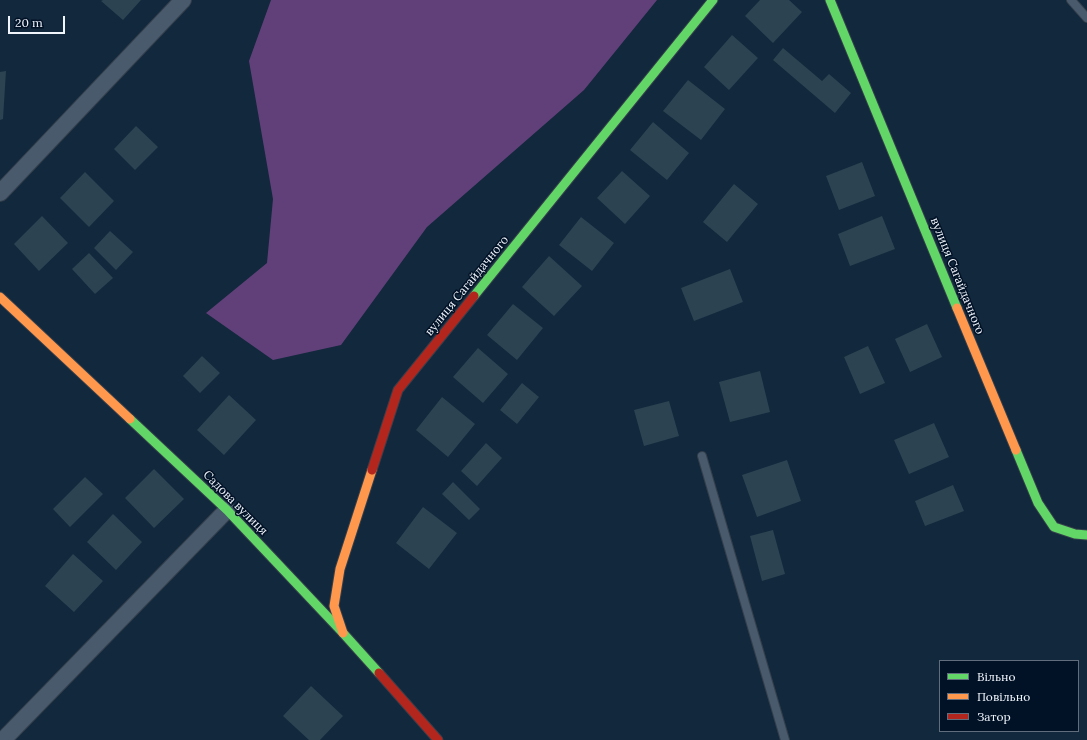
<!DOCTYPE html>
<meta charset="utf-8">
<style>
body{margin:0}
#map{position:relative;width:1087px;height:740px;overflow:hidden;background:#12283c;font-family:Lora,serif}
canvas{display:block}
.legend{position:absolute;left:939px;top:660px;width:140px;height:72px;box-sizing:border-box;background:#011126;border:1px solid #616c7c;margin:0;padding:5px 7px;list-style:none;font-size:12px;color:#f0f5fc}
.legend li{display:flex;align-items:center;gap:8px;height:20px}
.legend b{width:20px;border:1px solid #616c7c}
.scale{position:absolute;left:8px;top:16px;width:57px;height:18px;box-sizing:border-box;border:2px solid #f0f5fc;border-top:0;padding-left:5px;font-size:12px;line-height:14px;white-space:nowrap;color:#f0f5fc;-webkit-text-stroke:3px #011126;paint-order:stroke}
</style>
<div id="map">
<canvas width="1087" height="740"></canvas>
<ul class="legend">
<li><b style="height:5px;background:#63d668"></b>Вільно</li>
<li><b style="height:5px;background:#ff974d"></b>Повільно</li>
<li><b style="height:5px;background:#b3261e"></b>Затор</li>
</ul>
<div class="scale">20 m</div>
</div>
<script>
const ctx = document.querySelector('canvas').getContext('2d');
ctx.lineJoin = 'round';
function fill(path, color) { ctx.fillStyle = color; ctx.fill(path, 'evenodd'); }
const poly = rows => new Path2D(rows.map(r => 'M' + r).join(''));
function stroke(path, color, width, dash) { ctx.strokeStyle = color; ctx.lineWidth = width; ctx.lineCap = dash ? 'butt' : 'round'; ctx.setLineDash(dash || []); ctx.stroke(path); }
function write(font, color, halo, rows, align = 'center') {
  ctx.font = font + ' Lora,serif'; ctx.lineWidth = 3; ctx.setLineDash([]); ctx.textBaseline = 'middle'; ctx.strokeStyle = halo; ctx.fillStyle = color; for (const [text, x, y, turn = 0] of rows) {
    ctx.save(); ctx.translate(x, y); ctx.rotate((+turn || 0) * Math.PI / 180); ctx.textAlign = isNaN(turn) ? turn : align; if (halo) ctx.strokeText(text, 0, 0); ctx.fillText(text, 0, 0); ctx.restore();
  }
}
fill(poly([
 [271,0,657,0,584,90,427,227,341,345,273,360,206,313,267,263,273,199,249,61]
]), '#61407a');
fill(poly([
 [103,0,141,0,123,20,101,1],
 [760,0,789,0,802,12,773,43,745,16],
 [732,35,758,58,729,90,704,67],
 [783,48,822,81,829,74,851,93,835,113,773,60],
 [6,71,3,119,0,120,0,72],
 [688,80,725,109,701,140,663,111],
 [653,122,689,153,667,180,630,150],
 [136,126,158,147,135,170,114,149],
 [862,162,875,196,839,210,826,176],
 [622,171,650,196,625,224,597,198],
 [85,172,114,201,89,227,60,198],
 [734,184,758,204,727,242,703,222],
 [42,216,68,243,39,271,14,244],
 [882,216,895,249,850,266,838,234],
 [581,217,614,243,592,271,559,245],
 [110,231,133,252,116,270,94,248],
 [89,253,113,278,95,294,72,269],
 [549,256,582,286,554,316,522,287],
 [730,269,743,302,694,321,681,288],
 [513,304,543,328,517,360,487,335],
 [927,324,942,357,910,372,895,339],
 [868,346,885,383,860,394,844,357],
 [478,348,508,374,483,403,453,377],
 [202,356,220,373,200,393,183,376],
 [760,371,770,412,730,422,719,382],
 [522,383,539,397,517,424,500,410],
 [229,395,256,420,224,455,197,430],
 [442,397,475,424,448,457,416,430],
 [669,401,679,436,644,446,634,410],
 [934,423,949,457,909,474,894,440],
 [486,443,502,458,477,486,461,471],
 [787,460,801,501,757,517,742,475],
 [154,469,184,499,154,528,125,498],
 [85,477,103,494,70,527,53,509],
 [453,482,480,509,469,520,442,494],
 [953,485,964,511,925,526,915,501],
 [423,507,457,533,429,569,396,543],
 [113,514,142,542,116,570,87,542],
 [773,530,785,574,762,581,750,536],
 [73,554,103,581,74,612,45,586],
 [311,686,343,716,320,740,309,740,283,716]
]), '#2c4352');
const lane = poly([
 [1071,0,1087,18],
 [702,456,785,740]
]);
const street = poly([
 [0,193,183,0],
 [3,740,227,510]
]);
const fast = poly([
 [830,0,957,308],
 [474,296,713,0],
 [130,419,227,510,343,633,379,673],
 [1016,450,1038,503,1054,527,1075,534,1087,535]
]);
const slow = poly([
 [0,297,130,419],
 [957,308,1016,450],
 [343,633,334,606,340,569,372,470]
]);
const jam = poly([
 [372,470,398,390,474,296],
 [379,673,438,740]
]);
stroke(lane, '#343f4c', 10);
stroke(street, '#343f4c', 18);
stroke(fast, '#343f4c', 11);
stroke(slow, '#343f4c', 11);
stroke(jam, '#343f4c', 11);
stroke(lane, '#495a6d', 8);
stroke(street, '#495a6d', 16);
stroke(fast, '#63d668', 9);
stroke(slow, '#ff974d', 9);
stroke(jam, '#b3261e', 9);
write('12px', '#f0f5fc', '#011126', [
 ["вулиця Сагайдачного",957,276,68],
 ["вулиця Сагайдачного",467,286,-51],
 ["Садова вулиця",235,503,45]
]);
</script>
